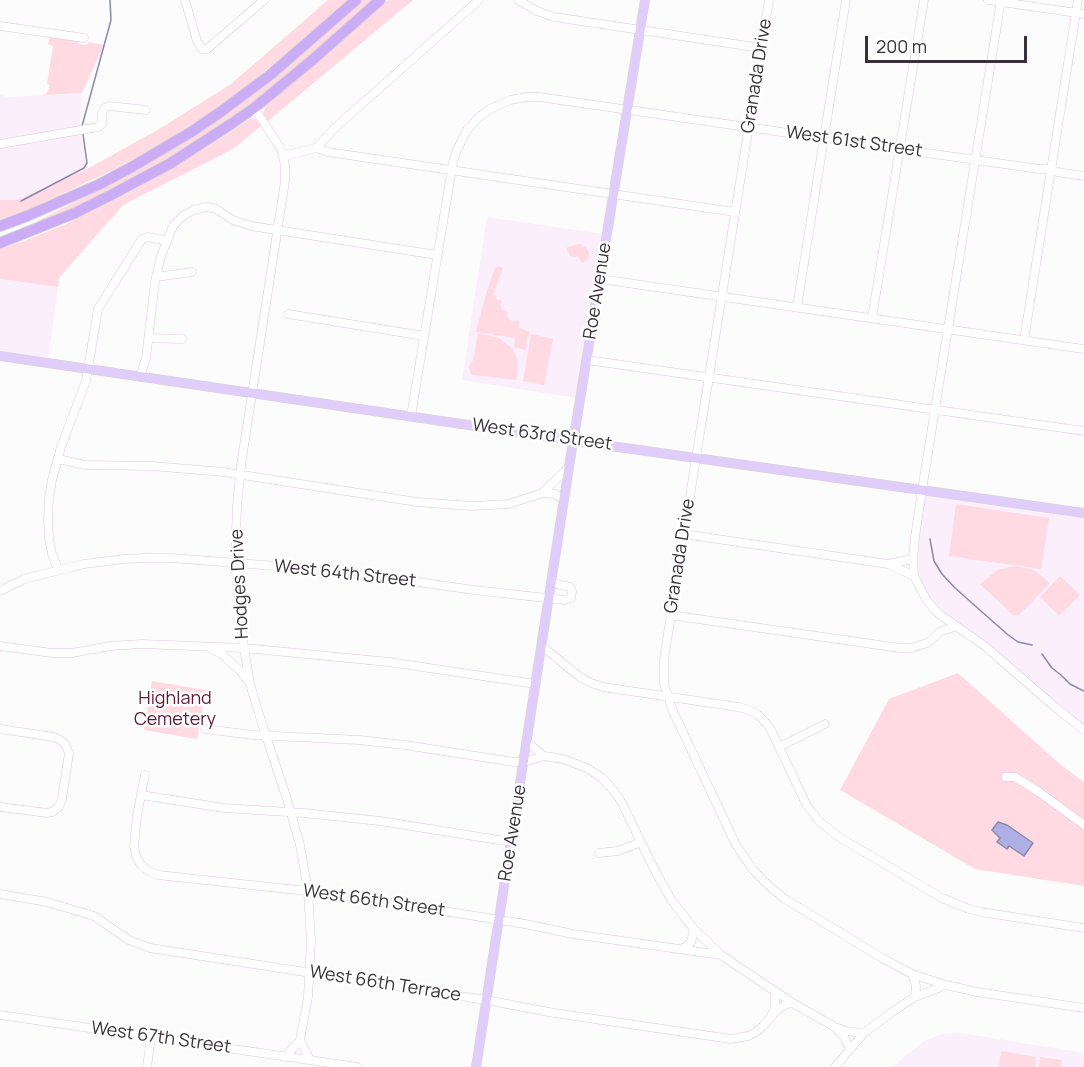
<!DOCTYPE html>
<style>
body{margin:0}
#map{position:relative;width:1084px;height:1067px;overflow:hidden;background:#fcfcfc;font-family:Manrope,sans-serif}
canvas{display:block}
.scale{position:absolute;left:865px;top:36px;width:162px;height:27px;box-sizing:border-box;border:3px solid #3a303a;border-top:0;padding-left:8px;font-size:18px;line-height:21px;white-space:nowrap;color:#3a303a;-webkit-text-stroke:4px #fff;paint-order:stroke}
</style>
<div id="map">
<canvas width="1084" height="1067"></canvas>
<div class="scale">200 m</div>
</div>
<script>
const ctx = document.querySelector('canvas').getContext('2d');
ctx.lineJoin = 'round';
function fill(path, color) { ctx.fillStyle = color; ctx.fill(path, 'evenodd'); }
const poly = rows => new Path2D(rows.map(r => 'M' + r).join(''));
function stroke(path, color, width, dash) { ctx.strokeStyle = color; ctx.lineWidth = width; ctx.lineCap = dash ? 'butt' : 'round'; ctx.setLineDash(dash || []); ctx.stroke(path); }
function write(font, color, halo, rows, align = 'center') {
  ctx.font = font + ' Manrope,sans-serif'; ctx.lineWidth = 5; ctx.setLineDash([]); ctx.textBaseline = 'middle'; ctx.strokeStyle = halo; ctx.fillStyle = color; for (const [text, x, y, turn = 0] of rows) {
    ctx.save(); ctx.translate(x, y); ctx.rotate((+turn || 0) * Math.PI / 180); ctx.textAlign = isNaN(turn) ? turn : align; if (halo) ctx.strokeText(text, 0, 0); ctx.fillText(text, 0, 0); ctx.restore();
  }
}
fill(poly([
 [82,93,80,126,70,130,0,141,0,95,8,97],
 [81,134,87,169,17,200,0,200,0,148],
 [487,217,603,234,576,398,462,380],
 [0,279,58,287,48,358,0,351],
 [923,492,1084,515,1084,726,937,609,928,599,916,577,915,562],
 [955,1032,1084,1053,1084,1067,892,1067,924,1041,939,1035]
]), '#fbeffc');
fill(poly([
 [328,0,347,0,283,56,246,86,206,115,167,140,115,169,29,209,0,219,0,200,17,200,87,169,161,128,231,84],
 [362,0,373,0,296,68,227,121,155,167,87,203,35,225,34,223,82,198,304,52],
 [388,0,413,0,268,121,263,113,266,106],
 [50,36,74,40,82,45,86,45,89,42,104,45,82,93,42,95,47,93,50,85,47,84,53,46,48,44],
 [252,118,256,119,261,126,233,149,123,205,59,278,58,287,0,279,0,249,24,241,64,225,126,194,178,165],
 [577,244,581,244,581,246,585,247,589,252,589,258,582,264,578,256,573,257,573,256,570,256,566,248],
 [498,266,503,268,493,295,497,296,496,299,502,301,500,305,502,306,501,309,509,312,507,316,511,322,518,320,520,324,518,327,530,332,526,343,527,347,525,350,514,347,515,338,476,332,486,294,495,268],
 [478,333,499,338,512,348,517,358,518,365,516,380,473,375,470,373,469,367,473,360],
 [531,334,553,339,544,385,523,381],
 [956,504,1049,518,1041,569,949,556],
 [1016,566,1034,570,1050,583,1019,615,1013,615,980,584,998,570],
 [1060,576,1080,595,1059,616,1040,597],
 [958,673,1061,765,1084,782,1084,886,975,869,840,790,889,699],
 [152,681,206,690,197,739,144,730],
 [1001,1051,1036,1057,1035,1067,999,1067],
 [1040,1057,1062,1060,1061,1067,1039,1067]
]), '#ffdae2');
const water = poly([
 [998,822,1007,825,1033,843,1024,856,1009,846,1007,849,997,842,1000,838,992,830,998,822]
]);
fill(water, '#aeafe3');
stroke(water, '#8b89b0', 1.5);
stroke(poly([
 [82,126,111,20,110,0],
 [21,201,84,168,87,163,83,134],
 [930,539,934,561,942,574,955,588,1007,634,1018,642,1032,645],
 [1042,654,1052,668,1061,675,1070,684,1084,691]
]), '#8b89b0', 1.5);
const minor = poly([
 [185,0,197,41,202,49,207,49,264,0],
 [518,0,537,11,554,17,761,48],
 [769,0,664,659,664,684,672,709,736,845,754,871,768,885,785,899,882,958,912,974,946,985,977,992,1084,1008],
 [988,0,1084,14],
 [1001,0,922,490,915,537,913,559,914,576,927,601,939,614,986,647,1055,707,1084,730],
 [0,26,84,38],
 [254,108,281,149,285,165,285,181,241,465,237,506,235,563,244,648,250,684,264,730,287,799,300,845,308,891,311,941,308,997,300,1040,285,1057],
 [0,144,98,127,102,124,102,113,105,108,109,106,146,110],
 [316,148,337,126,479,0],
 [283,156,316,148,328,152,355,156,735,212],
 [156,277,192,272],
 [600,279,1084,349],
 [797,307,846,0],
 [288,314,424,336],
 [872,318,924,0],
 [149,338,182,339],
 [1024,340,1078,0],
 [587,360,1084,431],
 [140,377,146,358,155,282,161,256,173,226,184,215,194,210,207,207,216,209,233,220,251,226,437,255],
 [411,416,453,162,457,150,467,130,478,118,490,109,510,100,526,97,539,97,892,148,900,146,906,150,1039,169,1051,169,1057,172,1084,176],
 [58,459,85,465,152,466,223,472,417,502,472,506,508,504,534,496,542,493,569,467],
 [542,493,555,494,564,500],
 [683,534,888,564,914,576],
 [888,564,913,559],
 [58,570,52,554,49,539,48,520,49,498,52,480,61,447,86,381,98,309,142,239,148,237,167,241],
 [0,591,24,579,84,564,124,559,146,558,171,558,316,569,368,575,474,590,564,600,571,598,572,591,570,587,552,583],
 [670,615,900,648,911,648,927,643,935,637,939,632,956,626],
 [0,646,52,653,72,653,110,646,142,644,244,648,389,662,536,684],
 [542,646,580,677,591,683,603,687,738,707,746,709,757,714,766,723,771,730,807,806,821,823,839,837,942,898,969,909,981,912,1084,928],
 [211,649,222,654,241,672,249,682],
 [0,729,54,737,60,740,65,744,69,753,62,799,59,807,52,812,47,813,0,807],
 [205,729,253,735,359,740,405,745,514,762,524,762,544,756],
 [527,742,544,756,563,759,587,768,602,778,614,791,622,803,652,865,672,901,694,929,720,954],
 [779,747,825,724],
 [145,775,137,815,134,846,136,856,141,865,149,871,158,875,316,892,387,902,525,924,573,934,721,955,791,1002,835,1027,846,1031,864,1033],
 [1006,777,1015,777,1039,792,1084,825],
 [141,795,224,808,304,813,380,821,511,842],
 [599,853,618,851,641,842],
 [0,894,47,902,94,916,129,940,150,948,486,1000,554,1013,731,1039,748,1036,756,1032,763,1026,778,1009,791,1002],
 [680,949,686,947,691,942,694,929],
 [912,974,916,986,915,997],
 [772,1014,775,1006,775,991],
 [0,1015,357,1067],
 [836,1028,844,1037,850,1049],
 [300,1040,310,1060],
 [147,1067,151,1037],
 [835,1067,864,1033,892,1012,915,997,946,985]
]);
const major = poly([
 [0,356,604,445,1084,513],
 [476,1067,569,467,645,0]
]);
const highway = poly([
 [0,226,27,216,98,185,130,168,191,132,219,113,270,75,356,0],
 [0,243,75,213,111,195,171,163,231,124,254,108,310,62,380,0]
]);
stroke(minor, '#dec6e0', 9);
stroke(major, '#d8d6d8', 10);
stroke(highway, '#d8d6d8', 12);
stroke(minor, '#fff', 8);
stroke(major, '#e0cdf9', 9);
stroke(highway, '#cbacf5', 10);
write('18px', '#3a303a', '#fff', [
 ["Granada Drive",757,76,-81],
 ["West 61st Street",854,142,8],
 ["Roe Avenue",598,291,-81],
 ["West 63rd Street",542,435,8],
 ["Granada Drive",680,556,-81],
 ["West 64th Street",345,574,6],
 ["Hodges Drive",240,584,-93],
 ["Roe Avenue",513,833,-81],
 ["West 66th Street",374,901,8],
 ["West 66th Terrace",385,984,9],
 ["West 67th Street",161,1038,8]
]);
write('18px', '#5f1831', '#fff', [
 ["Highland",175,699],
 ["Cemetery",175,720]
]);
</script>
